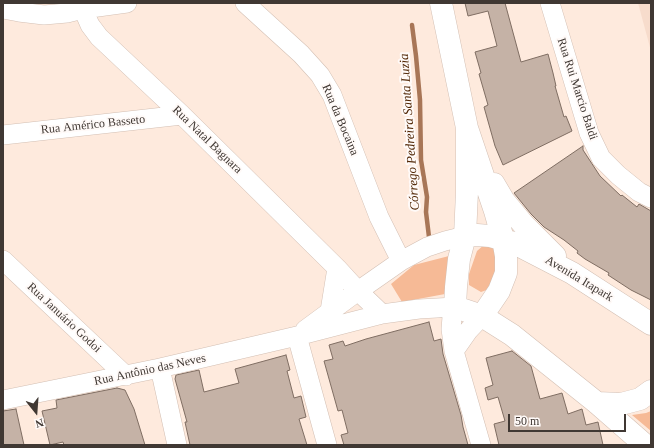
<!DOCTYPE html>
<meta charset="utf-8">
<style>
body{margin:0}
#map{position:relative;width:654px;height:448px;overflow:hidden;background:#feeadd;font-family:"Times New Roman",serif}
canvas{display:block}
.frame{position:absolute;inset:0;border:4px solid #403833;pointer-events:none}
.north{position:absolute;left:16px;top:392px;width:40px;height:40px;-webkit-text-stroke:3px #fffaf8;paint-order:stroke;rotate:163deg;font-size:11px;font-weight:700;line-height:16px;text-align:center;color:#403833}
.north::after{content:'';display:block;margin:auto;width:14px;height:18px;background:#403833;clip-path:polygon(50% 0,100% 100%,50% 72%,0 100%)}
.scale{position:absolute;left:508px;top:414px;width:118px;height:18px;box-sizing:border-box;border:2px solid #403833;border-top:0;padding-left:5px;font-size:12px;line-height:14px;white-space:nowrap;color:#403833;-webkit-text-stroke:3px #fffaf8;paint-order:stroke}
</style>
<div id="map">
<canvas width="654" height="448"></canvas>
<div class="frame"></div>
<div class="north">N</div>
<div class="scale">50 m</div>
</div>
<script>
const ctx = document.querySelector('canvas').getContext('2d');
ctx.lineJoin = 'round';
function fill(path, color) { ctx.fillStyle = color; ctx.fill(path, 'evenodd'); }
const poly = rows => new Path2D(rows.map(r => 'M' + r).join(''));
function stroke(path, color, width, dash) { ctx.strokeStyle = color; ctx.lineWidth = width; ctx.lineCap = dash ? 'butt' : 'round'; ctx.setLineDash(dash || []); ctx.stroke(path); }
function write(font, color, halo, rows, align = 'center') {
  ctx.font = font + ' "Times New Roman",serif'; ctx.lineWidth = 4; ctx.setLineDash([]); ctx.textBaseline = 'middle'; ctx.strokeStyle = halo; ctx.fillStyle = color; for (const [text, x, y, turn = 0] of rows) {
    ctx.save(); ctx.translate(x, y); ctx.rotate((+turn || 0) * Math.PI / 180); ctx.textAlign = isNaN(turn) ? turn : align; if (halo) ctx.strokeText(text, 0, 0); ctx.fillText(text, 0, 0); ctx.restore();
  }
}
fill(poly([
 [638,3,651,3,651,51]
]), '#f7dccc');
fill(poly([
 [485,244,499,251,495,287,481,292,469,285,469,274,477,251],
 [449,256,445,294,402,302,391,284,414,265],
 [651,411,651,431,632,415,646,413]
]), '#f6ba96');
stroke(poly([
 [412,25,416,56,420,100,421,160,427,197,426,212,429,237]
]), '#a87657', 4.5);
const building = poly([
 [465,3,505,3,521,62,548,54,553,73,556,86,555,86,564,117,566,116,572,131,503,165,495,146,484,107,488,105,479,74,481,73,475,52,497,46,488,11,468,16,465,3],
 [583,146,583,150,600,176,621,196,622,195,637,207,639,204,651,211,651,300,631,290,608,275,609,273,585,259,577,253,578,251,564,240,544,227,531,214,514,193,583,146],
 [429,322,434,341,441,339,443,354,461,415,463,427,468,445,344,445,341,435,348,433,342,410,338,411,324,361,333,359,329,345,343,341,345,346,366,339,429,322],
 [512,351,531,366,540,399,562,393,568,414,582,409,586,425,598,422,603,445,499,445,494,424,505,421,498,397,488,400,485,388,493,385,486,358,512,351],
 [286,355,290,370,287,371,294,398,301,396,306,417,299,419,307,445,190,445,185,422,187,422,175,379,176,375,199,370,204,392,239,383,235,369,286,355],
 [117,388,125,390,134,409,145,445,64,445,63,442,50,445,42,411,57,408,56,400,117,388],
 [16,409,24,445,3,445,3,411,16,409]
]);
fill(building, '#c5b2a6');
stroke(building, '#7f6d62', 1);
const minor = poly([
 [82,3,83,9,90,25,99,37,182,115,337,268,358,291,382,314],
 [245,3,301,54,320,75,332,95,379,217,401,261],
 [550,3,589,133,601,158,618,175,639,192,651,198],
 [3,9,19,12,44,15,67,13,83,9,127,3],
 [3,135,182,115],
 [3,260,126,376],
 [330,311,337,268],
 [305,330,358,291,401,261,427,247,445,241,465,236],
 [297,336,327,445],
 [454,351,468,331,482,316],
 [160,368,177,445],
 [3,400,160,368,297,336,382,314,419,309,455,307,452,317,451,329,454,351,481,445]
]);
const major = poly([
 [441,3,467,128,495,211,503,239,506,256,506,273,499,291,482,316],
 [467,128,467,192,465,236,459,259,456,287,455,307,482,316,512,335,597,403,645,445],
 [494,184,504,201,523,224,555,256],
 [465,236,477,235,490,236,514,243,572,273,651,324],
 [597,403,621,404,640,399,651,391]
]);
stroke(minor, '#d3bfb3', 20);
stroke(major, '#d3bfb3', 23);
stroke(minor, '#fff', 19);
stroke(major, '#fff', 22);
write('12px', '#403833', '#fffaf8', [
 ["Rua Rui Marcio Baldi",577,89,72],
 ["Rua da Bocaina",340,120,67],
 ["Rua Américo Basseto",93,125,-6],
 ["Rua Natal Bagnara",207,140,44],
 ["Avenida Itapark",579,279,31],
 ["Rua Januário Godoi",64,318,43],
 ["Rua Antônio das Neves",150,370,-12]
]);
write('italic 13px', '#512604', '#fffaf8', [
 ["Córrego Pedreira Santa Luzia",410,132,-94]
]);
</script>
